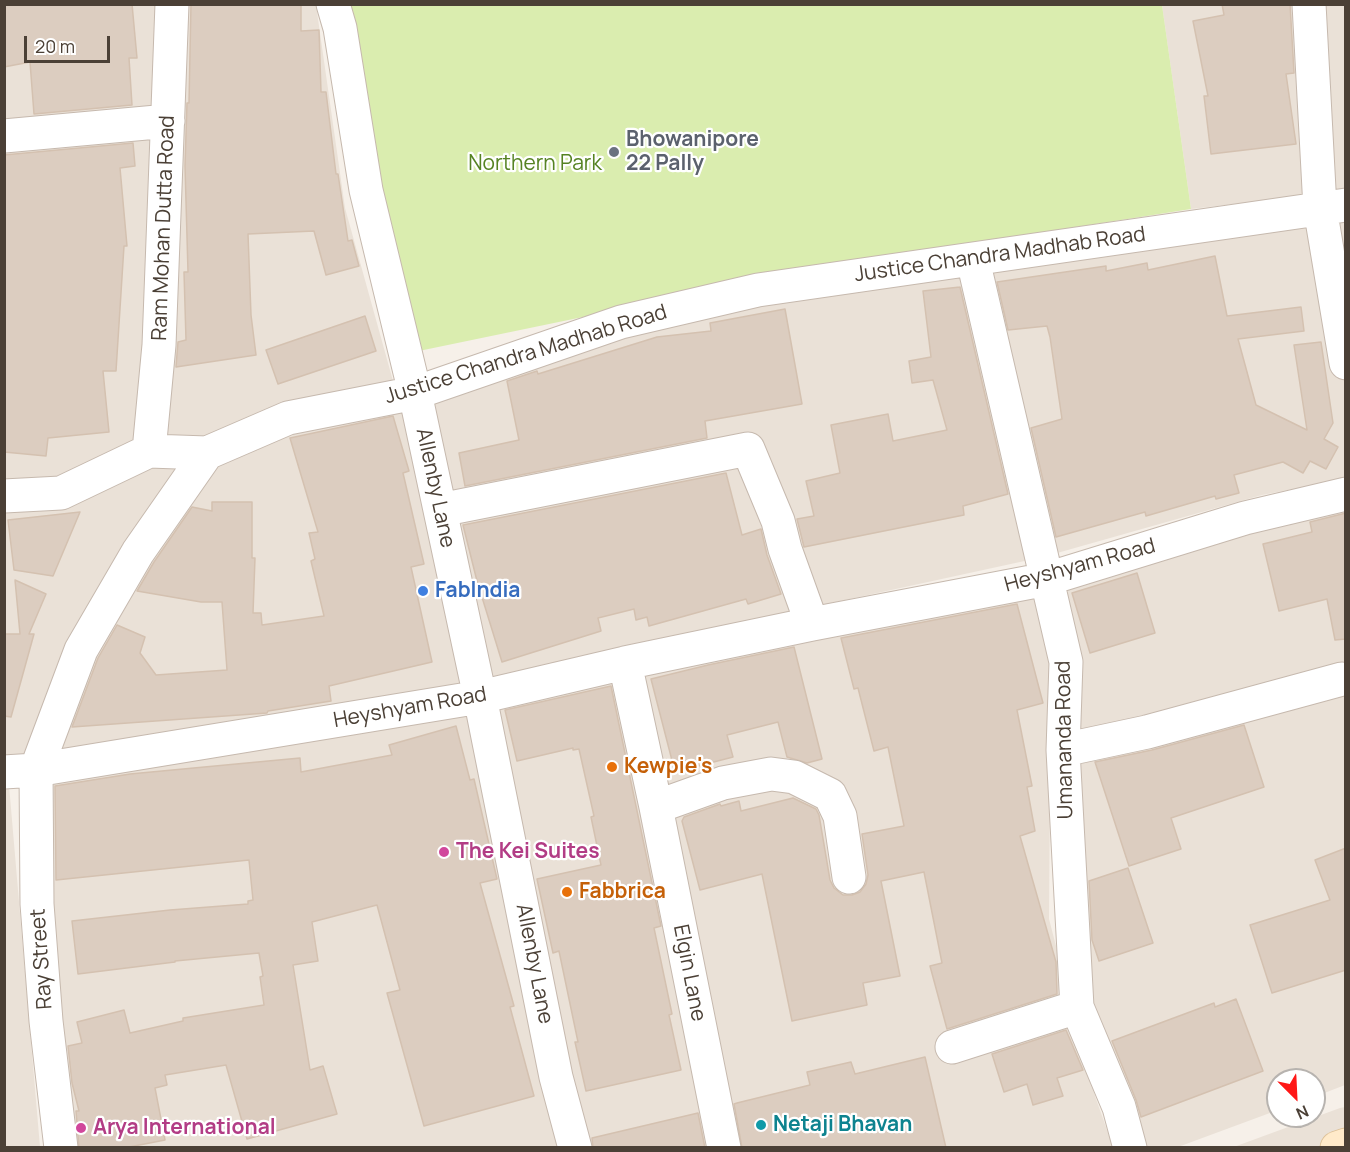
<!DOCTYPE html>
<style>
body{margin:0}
#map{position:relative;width:1350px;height:1152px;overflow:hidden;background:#f6f0e9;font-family:Manrope,sans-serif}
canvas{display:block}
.frame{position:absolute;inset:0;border:6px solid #4b4036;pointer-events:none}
.north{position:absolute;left:1266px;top:1068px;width:60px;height:60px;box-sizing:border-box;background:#fff;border:2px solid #b7b3af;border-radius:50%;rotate:156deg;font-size:16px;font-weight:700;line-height:24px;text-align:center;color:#4b4036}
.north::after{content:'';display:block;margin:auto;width:21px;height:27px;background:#ff1817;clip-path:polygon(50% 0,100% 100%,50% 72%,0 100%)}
.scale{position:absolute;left:24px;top:36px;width:86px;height:27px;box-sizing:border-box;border:3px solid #4b4036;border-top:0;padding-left:8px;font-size:18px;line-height:21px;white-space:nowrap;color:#4b4036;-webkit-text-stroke:4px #fff;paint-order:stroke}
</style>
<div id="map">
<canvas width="1350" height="1152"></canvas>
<div class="frame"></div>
<div class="north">N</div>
<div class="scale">20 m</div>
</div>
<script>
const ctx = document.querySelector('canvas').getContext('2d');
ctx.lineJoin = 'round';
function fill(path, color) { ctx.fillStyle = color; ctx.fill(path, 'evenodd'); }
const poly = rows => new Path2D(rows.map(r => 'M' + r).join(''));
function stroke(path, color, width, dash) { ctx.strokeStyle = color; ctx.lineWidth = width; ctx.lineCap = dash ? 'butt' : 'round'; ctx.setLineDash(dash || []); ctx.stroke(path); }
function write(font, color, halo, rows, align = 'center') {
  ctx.font = font + ' Manrope,sans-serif'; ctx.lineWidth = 4.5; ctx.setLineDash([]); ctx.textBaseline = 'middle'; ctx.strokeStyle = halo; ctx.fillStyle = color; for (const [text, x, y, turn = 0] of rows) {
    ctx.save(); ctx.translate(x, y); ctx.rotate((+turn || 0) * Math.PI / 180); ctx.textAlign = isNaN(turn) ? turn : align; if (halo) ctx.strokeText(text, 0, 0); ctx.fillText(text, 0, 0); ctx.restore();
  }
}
fill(poly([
 [5,5,316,5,345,208,476,680,64,757,5,761],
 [1162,5,1345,5,1345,191,1191,209],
 [1345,215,1345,479,1262,495,1043,557,629,647,492,685,421,375,955,262],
 [1345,500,1345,1085,1314,1097,1314,1080,1278,1080,1278,1110,1178,1147,1132,1147,1062,925,1053,573],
 [1040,581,1051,653,1049,919,1095,1096,1113,1147,581,1147,490,705],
 [475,707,568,1147,58,1147,25,782],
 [4,785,9,785,40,1147,5,1147],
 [1345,1107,1345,1147,1231,1148,1340,1108]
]), '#eae1d7');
fill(poly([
 [343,5,1162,5,1191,209,829,266,414,352]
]), '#daedaf');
const building = poly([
 [4,4,132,4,137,58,129,58,132,105,34,114,30,62,4,67,4,4],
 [191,4,301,4,301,31,319,30,321,92,326,92,336,174,338,174,348,241,352,240,359,266,326,275,314,231,248,234,251,315,256,355,176,367,178,342,186,340,184,272,188,272,185,166,187,103,189,103,191,4],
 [1222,4,1290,4,1294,73,1286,74,1296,144,1211,154,1204,96,1208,96,1193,21,1224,15,1222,4],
 [133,143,135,166,120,168,127,246,124,246,116,371,103,371,109,432,48,438,46,456,4,452,4,155,133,143],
 [1215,256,1227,316,1301,307,1304,331,1238,339,1256,405,1307,430,1294,345,1321,342,1333,423,1324,439,1338,447,1326,469,1310,461,1303,473,1283,462,1234,475,1239,493,1216,499,1215,496,1146,516,1145,512,1056,537,1031,428,1062,419,1050,337,1047,326,1008,330,997,282,1106,266,1106,271,1147,263,1148,270,1215,256],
 [960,287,1008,494,963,506,964,515,804,547,797,519,814,516,806,481,840,473,831,425,888,414,893,441,947,430,933,380,912,383,909,361,931,357,923,291,960,287],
 [785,309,802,404,705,421,707,438,465,486,459,453,519,440,507,381,537,371,538,374,657,337,711,331,710,323,785,309],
 [365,316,376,351,278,384,266,350,365,316],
 [393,416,409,471,403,473,424,564,411,567,432,662,329,686,331,701,268,711,267,713,72,727,98,658,117,625,145,637,140,653,156,675,227,670,222,602,201,602,137,591,154,562,192,507,212,511,212,502,252,502,252,558,255,558,253,613,261,613,262,625,324,616,311,561,315,559,309,533,318,532,290,438,393,416],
 [726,473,742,535,761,529,767,555,781,594,748,604,746,599,649,626,647,617,636,620,634,609,598,618,601,631,502,662,477,581,463,525,726,473],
 [80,512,53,576,14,570,8,520,80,512],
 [1346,513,1346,639,1335,640,1327,599,1279,611,1263,544,1312,532,1310,522,1346,513],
 [1137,573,1155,633,1090,653,1072,593,1137,573],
 [15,580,46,594,29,634,34,634,11,717,4,716,4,634,20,634,15,580],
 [1017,604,1043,703,1017,710,1032,786,1027,787,1035,831,1020,836,1056,962,1057,994,947,1029,930,966,942,963,924,872,881,881,900,976,863,983,867,1005,792,1021,762,874,700,890,682,821,684,817,720,804,721,806,739,801,741,811,793,798,816,809,819,815,830,880,834,888,843,895,852,895,860,892,866,884,868,875,862,834,904,826,888,747,874,751,858,688,854,689,841,638,1017,604],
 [794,647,822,759,807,763,787,757,778,722,727,735,733,757,675,772,651,679,708,665,794,647],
 [611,686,661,926,654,928,672,1014,669,1015,681,1070,586,1091,575,1042,578,1042,559,951,553,953,537,879,601,865,591,817,594,816,579,749,573,750,573,748,517,761,505,710,611,686],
 [1244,725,1264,787,1171,818,1181,849,1129,866,1095,762,1152,750,1244,725],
 [456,726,470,780,474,779,497,879,480,883,514,1006,510,1007,534,1096,424,1126,387,993,400,990,377,905,312,922,318,961,293,965,310,1070,323,1066,337,1114,247,1139,226,1065,165,1075,167,1085,155,1088,165,1140,124,1148,79,1148,76,1111,79,1111,72,1083,68,1046,82,1043,77,1022,124,1010,130,1033,183,1021,183,1018,264,1005,260,977,263,976,259,953,175,961,175,962,78,974,72,921,170,910,248,904,248,901,253,900,249,860,56,880,55,786,130,774,300,758,301,772,392,755,389,745,456,726],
 [1346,848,1346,970,1272,993,1250,925,1330,900,1315,860,1346,848],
 [1128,868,1153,943,1099,961,1092,940,1089,881,1128,868],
 [1236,999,1263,1071,1141,1117,1136,1100,1112,1041,1214,1003,1215,1007,1236,999],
 [1066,1030,1083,1070,1057,1078,1063,1096,1033,1105,1027,1084,1004,1092,992,1054,1066,1030],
 [925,1057,946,1148,742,1148,734,1104,737,1103,810,1085,807,1072,851,1062,855,1074,925,1057],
 [698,1113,705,1148,593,1148,592,1138,698,1113]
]);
fill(building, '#dccdc0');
stroke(building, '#d4c1b0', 1.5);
const street = poly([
 [333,4,340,28,366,190,415,393,480,697,556,1077,575,1148],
 [1309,4,1320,208,1346,363],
 [4,136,168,121],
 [973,260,1066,662,1063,750,1077,1007,1119,1107,1130,1148],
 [149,451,159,345,172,4],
 [4,496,61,493,149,451,207,453,288,418,415,393,621,322,758,290,1346,205],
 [440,510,748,449,778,521,785,549,812,624],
 [625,663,656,807,724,1148],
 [1063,750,1147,732,1342,679],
 [4,772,36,770,480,697,625,663,812,624,1047,579,1245,518,1346,494],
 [656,807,723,783,771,774,794,777,830,795,840,816,849,877],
 [952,1047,1077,1007],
 [61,1148,46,1021,37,904,36,770,81,650,138,552,207,453]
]);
const secondary = poly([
 [1337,1148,1346,1145]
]);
stroke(street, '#c6b9ae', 35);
stroke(secondary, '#ddc097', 35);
stroke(street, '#fff', 33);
stroke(secondary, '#ffeaca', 33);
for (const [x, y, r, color] of [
 [614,152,6,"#6b7280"],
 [423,591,6,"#3f7fe0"],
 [612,767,6,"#e8710a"],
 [444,852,6,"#d1479c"],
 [567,892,6,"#e8710a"],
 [761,1125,6,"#0f9aa8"],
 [81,1128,6,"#d1479c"]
]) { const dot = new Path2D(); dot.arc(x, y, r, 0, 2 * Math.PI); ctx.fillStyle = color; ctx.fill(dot); stroke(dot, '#fff', 2); }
write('bold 21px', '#5b616d', '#fff', [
 ["Bhowanipore",626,140],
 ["22 Pally",626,164]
], 'left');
write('21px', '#568323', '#fff', [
 ["Northern Park",535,164]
]);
write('21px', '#4b4036', '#fff', [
 ["Ram Mohan Dutta Road",164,228,-88],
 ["Justice Chandra Madhab Road",1000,255,-8],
 ["Justice Chandra Madhab Road",526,355,-17],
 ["Allenby Lane",435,488,78],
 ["Heyshyam Road",1080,566,-15],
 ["Heyshyam Road",410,708,-10],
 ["Umananda Road",1065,740,-91],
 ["Ray Street",42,959,-94],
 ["Allenby Lane",534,964,79],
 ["Elgin Lane",689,973,79]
]);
write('bold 21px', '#366cbe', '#fff', [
 ["FabIndia",435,591]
], 'left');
write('bold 21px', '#c56008', '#fff', [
 ["Kewpie's",624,767],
 ["Fabbrica",579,892]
], 'left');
write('bold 21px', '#b23c85', '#fff', [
 ["The Kei Suites",456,852],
 ["Arya International",93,1128]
], 'left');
write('bold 21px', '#0d838f', '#fff', [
 ["Netaji Bhavan",773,1125]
], 'left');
</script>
